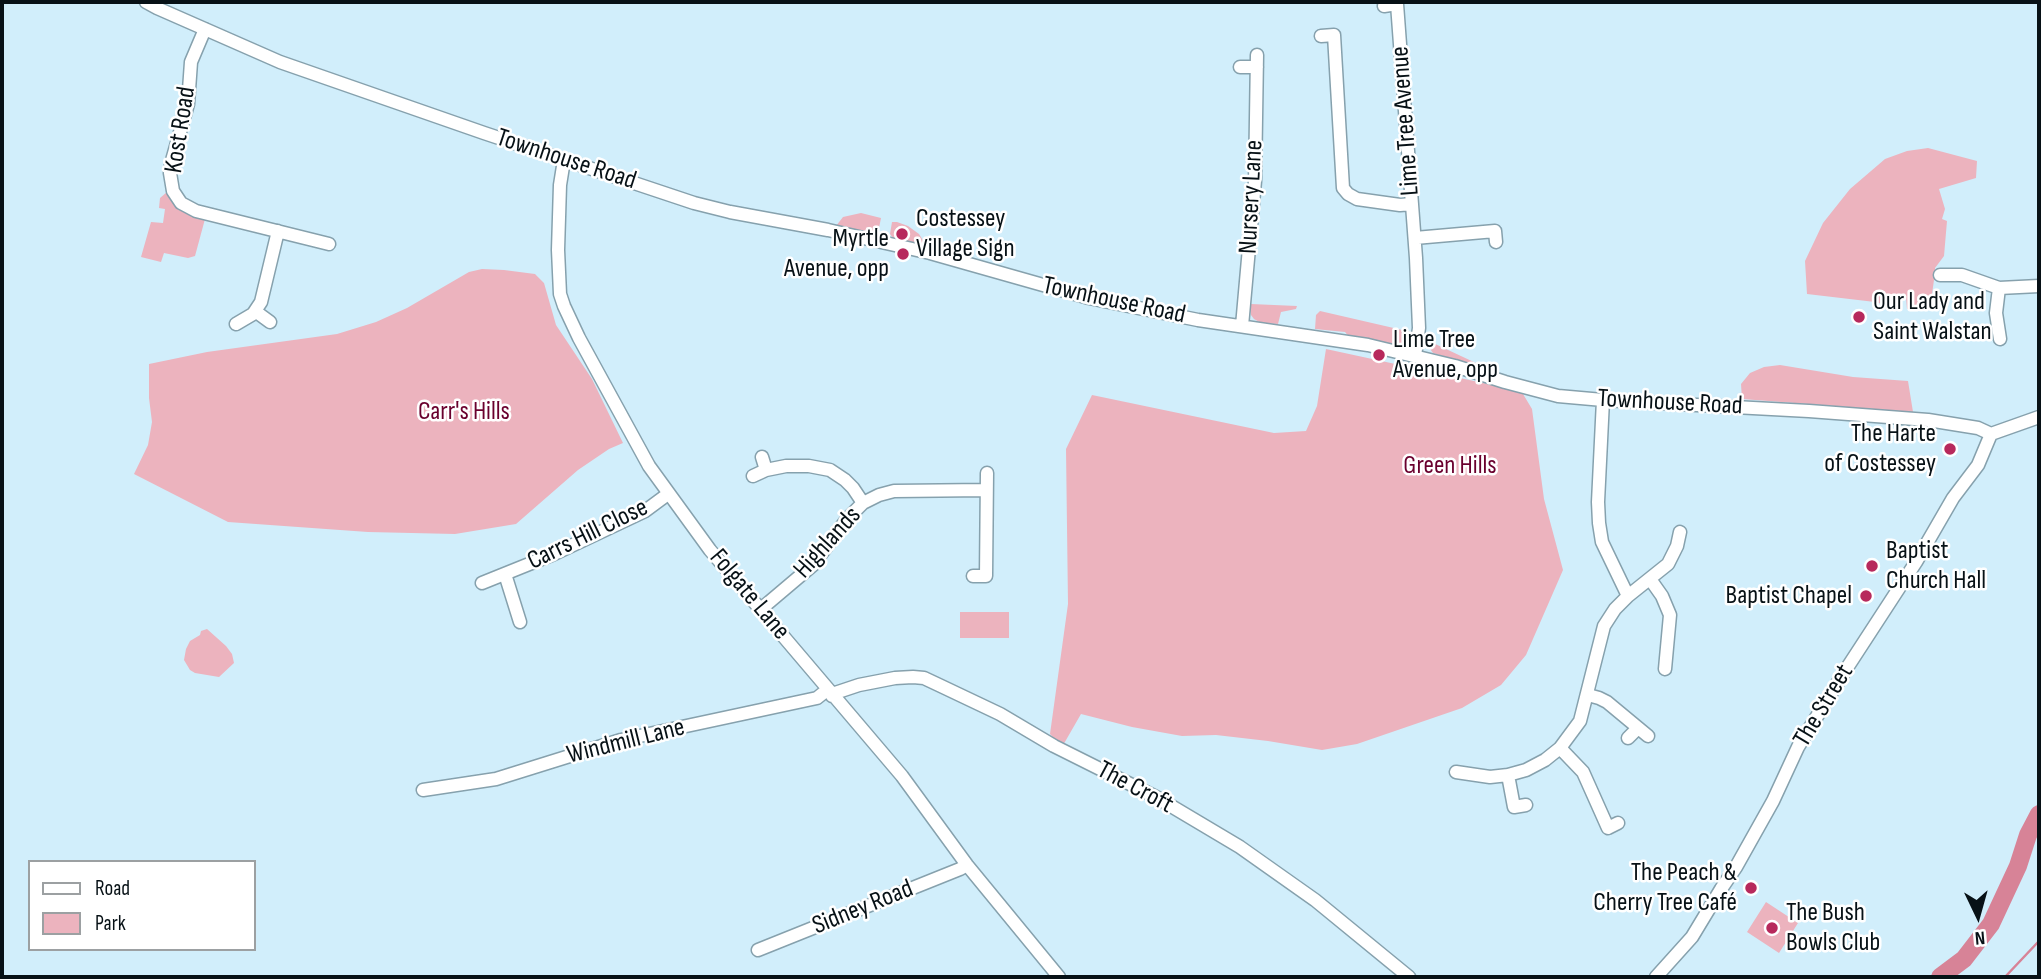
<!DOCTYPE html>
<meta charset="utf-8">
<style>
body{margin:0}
#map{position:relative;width:2041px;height:979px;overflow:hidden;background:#d1eefb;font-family:"Sofia Sans Condensed",sans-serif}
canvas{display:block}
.frame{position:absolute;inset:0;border:4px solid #071116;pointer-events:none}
.legend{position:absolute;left:28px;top:860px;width:228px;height:91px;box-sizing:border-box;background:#fff;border:2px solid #9ca0a2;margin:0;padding:9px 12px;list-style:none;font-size:21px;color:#071116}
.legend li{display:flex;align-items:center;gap:14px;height:35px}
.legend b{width:35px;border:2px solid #9ca0a2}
.north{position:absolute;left:1943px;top:881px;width:70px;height:70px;-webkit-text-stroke:5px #fff;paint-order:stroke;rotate:175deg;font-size:19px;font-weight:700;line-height:28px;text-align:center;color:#071116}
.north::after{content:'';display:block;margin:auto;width:24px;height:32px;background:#071116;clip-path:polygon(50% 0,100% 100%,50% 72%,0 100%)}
</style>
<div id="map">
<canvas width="2041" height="979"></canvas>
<div class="frame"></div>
<ul class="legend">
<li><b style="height:9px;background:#fff"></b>Road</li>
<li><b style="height:19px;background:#ecb3be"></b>Park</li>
</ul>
<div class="north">N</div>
</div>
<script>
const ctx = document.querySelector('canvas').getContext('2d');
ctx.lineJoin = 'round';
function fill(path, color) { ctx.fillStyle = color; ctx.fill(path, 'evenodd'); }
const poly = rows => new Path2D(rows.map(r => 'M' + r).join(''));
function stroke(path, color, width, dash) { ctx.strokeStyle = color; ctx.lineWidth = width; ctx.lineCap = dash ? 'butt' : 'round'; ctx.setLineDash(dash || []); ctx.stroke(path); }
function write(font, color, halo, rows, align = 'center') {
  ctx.font = font + ' "Sofia Sans Condensed",sans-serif'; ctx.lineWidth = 5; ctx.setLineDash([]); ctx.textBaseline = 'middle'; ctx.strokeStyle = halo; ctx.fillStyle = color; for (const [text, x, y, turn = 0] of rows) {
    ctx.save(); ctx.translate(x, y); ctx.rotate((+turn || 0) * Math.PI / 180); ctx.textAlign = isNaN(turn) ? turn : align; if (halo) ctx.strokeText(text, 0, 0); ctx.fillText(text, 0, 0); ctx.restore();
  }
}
fill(poly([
 [1928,148,1977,161,1976,178,1939,189,1945,209,1942,219,1947,221,1944,256,1935,268,1936,280,1934,280,1931,301,1925,306,1907,309,1906,297,1886,305,1875,302,1807,294,1805,261,1823,223,1850,189,1885,159,1907,151],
 [167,192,176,205,186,213,205,219,195,256,188,258,164,253,161,262,141,257,151,222,163,223,165,209,159,208,160,198],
 [861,213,881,218,879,228,874,232,868,233,836,226,843,217],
 [892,222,897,222,908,226,919,234,924,242,924,246,893,238,890,234],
 [482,269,504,270,535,274,544,283,556,325,592,379,623,443,609,449,578,470,516,524,455,534,368,532,228,522,134,474,148,445,152,422,149,398,149,364,207,352,337,334,376,322,407,308,469,272],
 [1251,304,1297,306,1296,309,1281,312,1278,324,1261,323,1254,319,1251,315,1250,308],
 [1320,311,1411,332,1413,335,1412,341,1397,346,1350,338,1345,332,1315,329,1316,315],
 [1431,342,1493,371,1495,375,1467,363,1433,353,1428,346,1428,343],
 [1326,349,1497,386,1523,394,1532,409,1544,499,1563,570,1526,655,1501,685,1462,708,1357,744,1322,750,1268,741,1216,735,1182,736,1132,727,1081,714,1062,747,1050,734,1068,604,1066,449,1092,395,1274,433,1306,431,1317,406],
 [1780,365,1853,377,1908,381,1913,412,1742,399,1741,384,1750,373,1764,367],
 [960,612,1009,612,1009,638,960,638],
 [207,629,226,646,232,654,234,663,219,677,195,673,190,670,184,660,186,649,190,641,200,635,201,631],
 [1766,902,1798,923,1779,953,1747,932]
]), '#ecb3be');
stroke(poly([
 [2005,977,2039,941]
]), '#d78397', 2.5);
stroke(poly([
 [1940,977,1964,959,1991,924,2018,866,2028,835,2039,814]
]), '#d78397', 18);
const minor = poly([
 [146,2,157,8,280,62,484,133,694,203,730,212,828,230,930,253,1089,298,1198,320,1368,345,1455,366,1505,382,1558,396,1603,400,1809,411,1928,420,1978,428,1991,434],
 [1384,6,1397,4,1416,258,1419,328,1415,356],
 [205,29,191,62,188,104,171,164,170,173,173,191,181,203,196,211,329,244],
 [1321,36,1334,35,1343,188,1348,194,1357,199,1400,205,1412,204],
 [1240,67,1257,67],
 [564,160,560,185,558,250,560,294,564,306,579,338,649,466,710,550,902,776,967,865,1059,977],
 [1415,238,1495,231,1496,242],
 [1940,275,1962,275,1999,288,2039,286],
 [1999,288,1996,313,2000,339],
 [255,311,270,322],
 [236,324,253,314,261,302,278,231],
 [1242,326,1255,181,1257,55],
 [1603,400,1598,502,1599,523,1602,542,1628,596],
 [1991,434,2039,417],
 [762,457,766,470],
 [753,476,766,470,786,466,809,466,830,470,845,480,853,488,863,503],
 [505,574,520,622],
 [973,576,986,576,987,473],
 [1650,579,1662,596,1670,615,1665,669],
 [482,583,554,554,626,520,645,511,668,494],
 [761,609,813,565,847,519,863,503,879,495,894,491,986,490],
 [1588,695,1599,698,1607,702,1648,736],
 [832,696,835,693,859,685,895,678,913,677,924,678,941,686,1000,714,1054,746,1156,797,1240,847,1315,900,1409,977],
 [1628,738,1638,728],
 [1560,748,1583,772,1608,828,1618,823],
 [1456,772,1490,777,1508,775,1526,770,1545,760,1560,748,1580,721,1604,626,1615,609,1628,596,1668,564,1677,546,1680,532],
 [1508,775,1514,807,1526,805],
 [423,790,496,779,621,740,817,698,827,690],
 [758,950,960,869,967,865],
 [1656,977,1692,937,1721,889,1736,867,1773,801,1798,747,1845,671,1916,562,1953,498,1978,465,1991,434]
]);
stroke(minor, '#86a1ad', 15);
stroke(minor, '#fff', 12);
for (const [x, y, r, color] of [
 [902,234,7,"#b7295c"],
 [903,254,7,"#b7295c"],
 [1859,317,7,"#b7295c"],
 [1379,355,7,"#b7295c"],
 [1950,449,7,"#b7295c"],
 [1872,566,7,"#b7295c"],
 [1866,596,7,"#b7295c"],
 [1751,888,7,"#b7295c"],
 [1772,928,7,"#b7295c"]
]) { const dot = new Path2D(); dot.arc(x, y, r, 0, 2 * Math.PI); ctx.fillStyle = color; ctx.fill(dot); stroke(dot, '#fff', 2.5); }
write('26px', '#071116', '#fff', [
 ["Lime Tree Avenue",1406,121,-94],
 ["Kost Road",181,130,-81],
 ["Townhouse Road",566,160,18],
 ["Nursery Lane",1252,197,-87],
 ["Townhouse Road",1114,301,12],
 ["Townhouse Road",1670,403,3],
 ["Carrs Hill Close",588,535,-26],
 ["Highlands",828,543,-48],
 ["Folgate Lane",749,595,50],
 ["The Street",1824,706,-59],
 ["Windmill Lane",626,742,-14],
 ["The Croft",1135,788,28],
 ["Sidney Road",863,908,-22]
]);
write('26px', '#071116', '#fff', [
 ["Costessey",916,219],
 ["Village Sign",916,249],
 ["Myrtle",889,239,"right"],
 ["Avenue, opp",889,269,"right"],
 ["Our Lady and",1873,302],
 ["Saint Walstan",1873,332],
 ["Lime Tree",1393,340],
 ["Avenue, opp",1393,370],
 ["The Harte",1936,434,"right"],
 ["of Costessey",1936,464,"right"],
 ["Baptist",1886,551],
 ["Church Hall",1886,581],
 ["Baptist Chapel",1852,596,"right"],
 ["The Peach &",1737,873,"right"],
 ["Cherry Tree Café",1737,903,"right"],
 ["The Bush",1786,913],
 ["Bowls Club",1786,943]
], 'left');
write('26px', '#6a002e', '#fff', [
 ["Carr's Hills",464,412],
 ["Green Hills",1450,466]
]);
</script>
